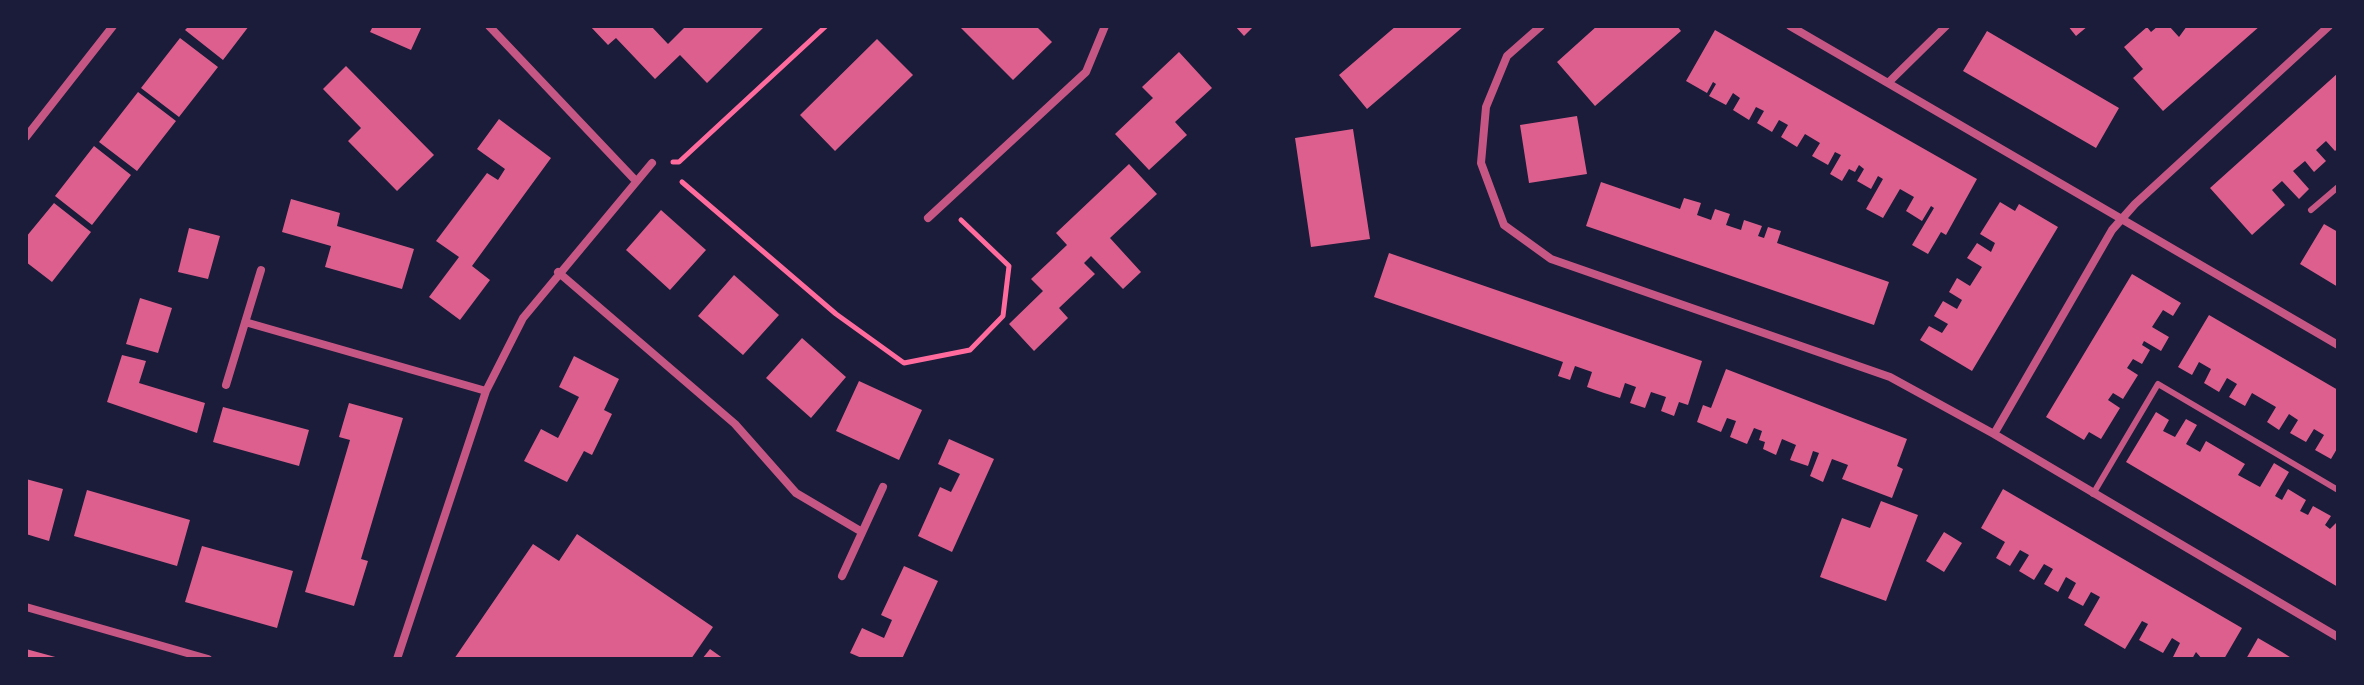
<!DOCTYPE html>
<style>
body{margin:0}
#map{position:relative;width:2364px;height:685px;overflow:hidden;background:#1b1b3a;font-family:Commissioner,sans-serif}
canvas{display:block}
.frame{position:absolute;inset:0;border:28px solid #1b1b3a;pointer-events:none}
</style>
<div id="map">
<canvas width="2364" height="685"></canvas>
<div class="frame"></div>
</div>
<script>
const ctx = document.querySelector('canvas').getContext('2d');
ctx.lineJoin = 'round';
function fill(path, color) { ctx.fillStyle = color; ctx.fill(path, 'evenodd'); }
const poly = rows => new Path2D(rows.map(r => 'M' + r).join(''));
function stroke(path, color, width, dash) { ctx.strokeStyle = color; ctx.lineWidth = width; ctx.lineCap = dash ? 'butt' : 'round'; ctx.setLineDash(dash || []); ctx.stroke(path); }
fill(poly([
 [189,26,249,26,223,60,185,30],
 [373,26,422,26,411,50,370,32],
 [590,26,651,26,668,44,686,26,765,26,707,83,680,55,655,79,616,38,608,45],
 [959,26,1036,26,1052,42,1013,80],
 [1235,26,1254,26,1244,36],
 [1396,26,1464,26,1367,109,1339,75],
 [1597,26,1677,26,1681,31,1595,106,1557,62],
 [2068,26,2088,26,2076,36],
 [2158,26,2169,26,2179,37,2187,26,2260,26,2163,111,2133,78,2143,69,2124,47,2147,27,2151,32],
 [1715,30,1977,179,1946,235,1941,232,1928,254,1912,245,1934,208,1931,206,1922,221,1906,211,1914,197,1900,189,1883,218,1866,209,1883,179,1878,176,1871,189,1857,181,1864,169,1859,165,1855,172,1849,169,1842,181,1830,174,1841,155,1835,152,1828,165,1812,156,1820,143,1805,134,1797,147,1781,137,1788,125,1779,120,1772,132,1757,123,1764,111,1756,107,1749,120,1733,110,1740,98,1733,93,1726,105,1709,96,1716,84,1713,82,1707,93,1686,81],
 [1987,31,2119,108,2096,148,1963,71],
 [180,38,218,67,179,117,141,88],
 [877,39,913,75,835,151,800,115],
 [1179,52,1212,88,1175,122,1187,135,1149,170,1115,134,1153,98,1142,87],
 [346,66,434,155,397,191,348,141,361,128,323,89],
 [2338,73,2338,148,2335,151,2326,141,2316,150,2326,161,2314,172,2305,161,2293,171,2309,189,2299,199,2282,181,2272,190,2285,205,2252,235,2210,188],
 [138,92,176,121,137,171,99,142],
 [1577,116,1587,174,1529,183,1520,125],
 [499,119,551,158,472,266,490,280,460,320,429,297,459,257,436,241,487,173,498,180,505,169,477,149],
 [1353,129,1370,239,1311,247,1295,138],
 [94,146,131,175,92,225,55,196],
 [1129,164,1157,194,1110,238,1141,272,1123,289,1091,256,1084,263,1095,274,1059,308,1068,318,1034,351,1009,324,1043,291,1031,279,1067,245,1056,233],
 [1601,182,1680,209,1684,198,1701,203,1697,215,1711,220,1715,209,1730,214,1726,225,1741,230,1744,220,1762,226,1758,236,1764,238,1768,227,1781,231,1777,243,1889,282,1874,325,1586,226],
 [291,199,340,213,337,226,414,249,402,289,325,267,331,246,282,232],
 [2000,202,2015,211,2019,204,2058,227,1972,371,1920,340,1929,326,1942,333,1948,324,1934,316,1943,301,1957,309,1962,300,1949,292,1957,278,1970,286,1982,267,1967,258,1977,243,1991,252,1995,243,1980,234],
 [54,203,91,232,52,282,26,262,26,237],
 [661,210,706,250,670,290,626,250],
 [2324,224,2338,232,2338,287,2300,264],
 [189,228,220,236,208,279,178,272],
 [1389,253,1702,361,1688,405,1679,402,1674,416,1661,411,1666,397,1651,392,1645,408,1630,403,1636,387,1625,383,1620,398,1604,393,1587,387,1592,372,1575,366,1570,380,1558,376,1563,362,1374,297],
 [2132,274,2181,303,2173,316,2163,310,2152,327,2169,337,2161,351,2144,341,2142,345,2150,350,2142,364,2133,359,2127,368,2138,375,2123,399,2113,393,2108,400,2120,408,2101,439,2089,432,2084,440,2046,417],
 [734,275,779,315,743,355,698,316],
 [140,298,172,308,158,353,126,344],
 [2209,315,2338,390,2338,447,2331,459,2315,450,2324,435,2314,429,2306,442,2290,433,2298,420,2289,414,2279,430,2267,422,2276,407,2252,393,2245,406,2229,397,2237,384,2227,378,2219,392,2204,383,2211,369,2199,362,2192,375,2178,367],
 [802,338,846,377,811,418,766,378],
 [122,355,146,361,139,383,205,403,197,433,107,402],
 [574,356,619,379,604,410,612,414,592,455,584,451,567,482,524,461,541,429,558,438,579,397,559,387],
 [1726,369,1907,439,1897,466,1903,469,1892,498,1842,479,1848,465,1832,459,1823,482,1810,476,1819,453,1813,451,1808,466,1790,460,1796,445,1782,439,1776,455,1763,449,1765,442,1759,440,1762,431,1754,428,1747,444,1730,437,1736,421,1727,418,1721,432,1697,422,1703,405,1711,408],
 [859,381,922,410,899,460,836,431],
 [349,403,403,418,361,559,368,561,354,606,305,592,350,440,339,437],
 [223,407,309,430,299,466,213,442],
 [2156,412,2169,420,2163,431,2175,437,2186,419,2197,425,2186,444,2200,452,2206,441,2245,464,2238,475,2260,487,2274,463,2289,472,2275,496,2282,500,2288,489,2306,500,2300,511,2308,515,2313,506,2331,516,2325,525,2330,529,2338,521,2338,587,2126,462],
 [949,439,994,459,952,552,918,536,940,487,951,492,960,474,938,464],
 [26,479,63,489,49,541,26,534],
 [2003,489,2242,628,2224,659,2202,659,2196,652,2192,659,2175,659,2173,657,2180,643,2172,638,2163,653,2139,640,2148,624,2142,621,2125,649,2084,625,2100,597,2091,592,2083,606,2068,598,2076,583,2066,577,2058,592,2044,584,2053,569,2044,564,2034,580,2019,571,2029,555,2020,550,2010,566,1996,558,2005,542,1981,528],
 [87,490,190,520,177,566,74,536],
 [1881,501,1918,515,1886,601,1820,577,1842,518,1870,528],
 [1944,532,1962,543,1944,572,1926,561],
 [577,534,713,627,691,659,454,659,533,544,559,561],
 [202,546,293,571,277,628,185,602],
 [904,566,938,581,902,659,864,659,850,653,862,628,884,638,892,620,881,615],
 [2258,638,2282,652,2293,659,2246,659],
 [26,649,59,658,59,659,26,659],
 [710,649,724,659,702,659]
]), '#dd5f8e');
stroke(poly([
 [673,162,679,162,826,26],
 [682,182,836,314,904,363,970,350,1003,316,1009,266,961,220]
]), '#ff6b9d', 5);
stroke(poly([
 [2311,210,2338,187],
 [2093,494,2158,384,2338,490]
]), '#c65784', 6);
stroke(poly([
 [489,26,635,180],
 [1541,26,1507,56,1486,107,1481,163,1504,225,1551,259,1890,377,1994,434,2338,637],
 [1790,26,2338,345],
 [1888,83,1946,26],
 [26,137,113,26],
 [928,218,1086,72,1105,26],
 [558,272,735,424,796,493,862,532],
 [245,322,486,391],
 [226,385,261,270],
 [1994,434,2112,230,2135,204,2329,26],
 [842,576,883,487],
 [26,607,208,659],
 [397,659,486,391,523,318,652,163]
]), '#c65784', 8);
</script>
